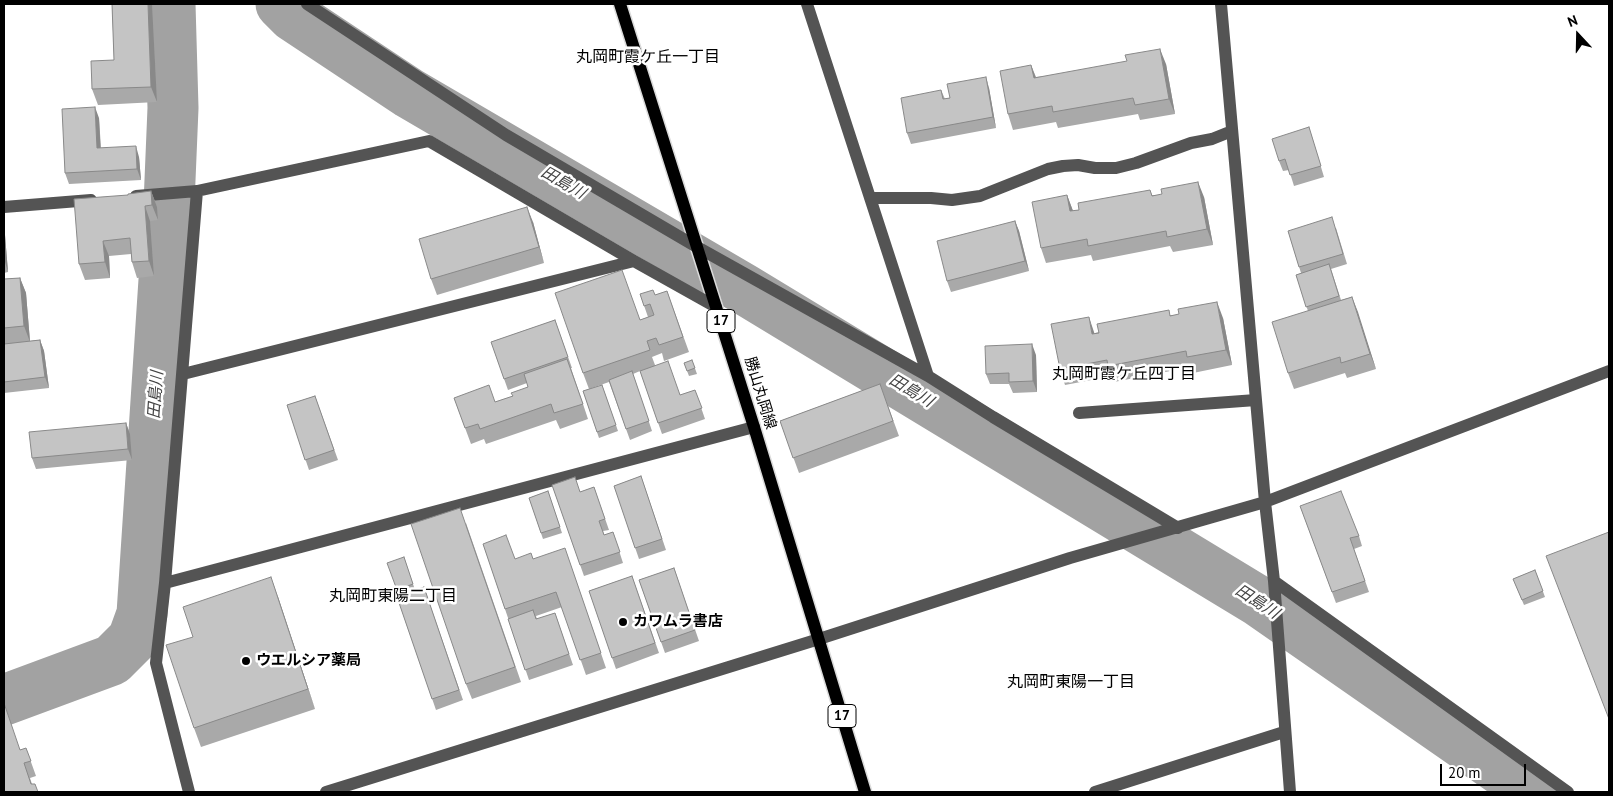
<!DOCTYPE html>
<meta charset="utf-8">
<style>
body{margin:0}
#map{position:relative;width:1613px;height:796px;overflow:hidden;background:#fff;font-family:"PT Sans",sans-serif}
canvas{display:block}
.frame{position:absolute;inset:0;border:5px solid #000;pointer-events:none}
.north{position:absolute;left:1553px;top:10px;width:50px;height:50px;-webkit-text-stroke:4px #fff;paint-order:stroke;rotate:339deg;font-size:14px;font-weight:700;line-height:20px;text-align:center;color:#000}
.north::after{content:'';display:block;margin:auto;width:18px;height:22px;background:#000;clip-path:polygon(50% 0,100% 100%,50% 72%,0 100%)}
.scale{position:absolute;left:1440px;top:764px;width:86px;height:22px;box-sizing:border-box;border:2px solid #000;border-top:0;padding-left:6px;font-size:15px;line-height:18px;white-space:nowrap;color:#000;-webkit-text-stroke:4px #fff;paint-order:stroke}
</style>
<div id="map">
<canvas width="1613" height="796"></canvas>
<div class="frame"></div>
<div class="north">N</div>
<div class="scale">20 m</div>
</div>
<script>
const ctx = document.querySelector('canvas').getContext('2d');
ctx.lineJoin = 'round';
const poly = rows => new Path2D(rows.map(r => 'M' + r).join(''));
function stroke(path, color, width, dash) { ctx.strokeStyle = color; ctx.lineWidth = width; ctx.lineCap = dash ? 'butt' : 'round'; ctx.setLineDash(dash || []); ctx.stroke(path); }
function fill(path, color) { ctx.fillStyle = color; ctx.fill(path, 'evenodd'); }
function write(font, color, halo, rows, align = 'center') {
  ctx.font = font + ' "PT Sans","Noto Sans JP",sans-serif'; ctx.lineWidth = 5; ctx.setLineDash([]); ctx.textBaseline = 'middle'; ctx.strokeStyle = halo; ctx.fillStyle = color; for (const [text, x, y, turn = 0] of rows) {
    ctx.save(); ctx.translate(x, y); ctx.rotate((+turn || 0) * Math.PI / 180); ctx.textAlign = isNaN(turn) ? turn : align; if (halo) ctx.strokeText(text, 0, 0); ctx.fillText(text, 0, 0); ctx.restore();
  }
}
stroke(poly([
 [281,4,293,16,409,93,744,289,1260,602,1533,792],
 [4,700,112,660,133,639,142,614,169,204,173,108,170,4]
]), '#a2a2a2', 51);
const major = poly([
 [620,4,754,427,865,792]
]);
stroke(major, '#dbdbdb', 15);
stroke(poly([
 [307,4,506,135,697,247,928,376,993,417,1178,528],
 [807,4,928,376],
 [1221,4,1265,502,1274,581,1290,792],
 [136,196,197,191,429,141,634,261,716,307],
 [870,198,931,198,952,200,980,196,1048,169,1063,166,1078,165,1095,168,1116,168,1136,163,1191,143,1212,139,1232,131],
 [4,207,91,200],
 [183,374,634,261],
 [1079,413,1256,400],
 [1274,581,1568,792],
 [165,583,754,427],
 [189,792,156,663,165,583,197,191],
 [326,792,819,639,1070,558,1265,502,1609,371],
 [1095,792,1284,732]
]), '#545454', 12);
stroke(major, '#000', 12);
fill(poly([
 [112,4,152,4,157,102,98,105,92,89,114,60],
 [1166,64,1175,114,1140,120,1138,114,1058,128,1056,122,1013,130,1008,114,1031,65,1036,77],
 [989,88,996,128,911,144,907,133,941,90,945,99],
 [99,118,101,148,139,157,141,180,69,184,65,173],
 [1309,127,1324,177,1294,186,1289,170,1283,171,1279,161],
 [1150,190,1152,195,1204,197,1213,245,1173,252,1170,246,1093,261,1091,255,1046,263,1041,248,1067,195,1073,211,1079,210],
 [151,191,157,207,158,220,150,221,154,276,137,278,132,262,131,254,109,256,110,278,85,280,79,264,128,195],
 [1015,221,1019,231,1029,271,951,292,947,281],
 [533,222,544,263,437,295,431,279],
 [1336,228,1347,264,1331,269,1341,300,1352,297,1376,369,1347,378,1345,373,1294,389,1288,373,1308,311,1296,275,1301,273,1288,231],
 [4,231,5,235,8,272,4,273],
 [20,278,26,293,30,341,40,340,44,351,49,388,4,393,4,279],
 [667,291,689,352,664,361,662,353,652,357,655,365,680,395,695,390,705,419,662,434,640,371,633,374,652,431,630,440,609,382,589,389,583,373,640,320,648,317,640,294,655,295],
 [1171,315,1223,318,1232,365,1193,373,1191,367,1114,382,1112,376,1065,385,1060,369,1095,333],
 [555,320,572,368,571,368,588,419,560,429,556,420,486,444,484,439,471,444,454,398,495,402,513,396,528,387,527,383,508,390,491,342],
 [1036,355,1037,392,1013,393,1009,384,990,384,986,374],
 [692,360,697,374,689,376,684,363],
 [880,384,899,436,799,473,780,421],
 [602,385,618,431,599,438,583,391],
 [315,396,338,460,309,470,287,405],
 [126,423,130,434,132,460,36,469,32,458],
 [641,476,666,550,639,559,614,486],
 [552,485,580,492,594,487,609,530,603,531,604,535,613,532,623,563,584,576],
 [548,491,562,533,543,539,529,498],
 [1300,506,1359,536,1362,546,1354,549,1369,592,1336,603],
 [466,523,521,682,472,699,466,684],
 [483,544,515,559,533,559,570,563,606,668,586,675,562,607,536,616,537,619,555,613,573,665,529,680],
 [404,557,415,590,399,595,397,590],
 [674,568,699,641,665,653,639,580],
 [1535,570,1545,597,1524,605,1513,579],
 [632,576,659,653,616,669,589,591],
 [424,587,463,700,436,710,397,597],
 [278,597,315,709,201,747,194,728,193,637],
 [26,748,36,776,30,778,32,784,4,792,20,750]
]), '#a9a9a9');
fill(poly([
 [148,4,152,4,157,102,151,87],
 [1160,49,1166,64,1175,114,1169,99],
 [1031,65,1037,81,1034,78],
 [986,77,989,88,996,128,993,117],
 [95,107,99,118,101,158,97,148],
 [136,146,139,157,141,180,137,169],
 [1198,182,1204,197,1213,245,1207,229],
 [151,191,157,207,158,220,152,205],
 [1067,195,1073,211,1070,211],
 [145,206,150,221,154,276,149,261],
 [527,207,533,222,544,263,539,247],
 [1015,221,1019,231,1029,271,1025,261],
 [4,231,5,235,8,272,5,262],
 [103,241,109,256,110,278,105,262],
 [20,278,26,293,30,342,24,326],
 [1352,297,1358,312,1376,369,1370,354],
 [1217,302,1223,318,1232,365,1226,350],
 [1089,317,1094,332,1098,349,1092,334],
 [40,340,44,351,49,388,45,377],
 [1032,344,1036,355,1037,392,1033,381],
 [126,423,130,434,132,460,128,449],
 [271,577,278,597,315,709,308,689]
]), '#898989');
const building = poly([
 [112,4,148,4,151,87,92,89,91,61,114,60,112,4],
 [1160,49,1169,99,1135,105,1133,98,1053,112,1052,106,1008,114,1000,71,1031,65,1034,78,1127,61,1125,55,1160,49],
 [986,77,993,117,907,133,901,98,941,90,943,99,950,98,947,84,986,77],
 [95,107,97,148,136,146,137,169,65,173,62,109,95,107],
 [1309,127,1321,166,1290,175,1285,159,1279,161,1272,139,1309,127],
 [1198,182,1207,229,1167,237,1166,231,1088,246,1087,239,1041,248,1032,202,1067,195,1070,211,1079,210,1078,203,1150,190,1152,196,1162,194,1161,189,1198,182],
 [151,191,152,205,145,206,149,261,132,262,130,238,103,241,105,262,79,264,74,199,128,195,128,194,151,191],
 [527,207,539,247,431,279,419,239,527,207],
 [1332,217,1343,254,1299,267,1288,231,1332,217],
 [1015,221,1025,261,947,281,937,241,1015,221],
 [1329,264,1339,296,1306,307,1296,275,1329,264],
 [622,270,640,320,654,315,650,304,644,306,640,294,653,290,655,295,667,291,683,337,659,345,656,338,647,341,650,350,583,373,555,293,622,270],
 [20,278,24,326,4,328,4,279,20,278],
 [1352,297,1370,354,1341,363,1340,357,1288,373,1272,322,1352,297],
 [1217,302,1226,350,1187,357,1186,351,1108,366,1107,360,1060,369,1051,324,1089,317,1092,334,1099,333,1097,324,1169,310,1170,316,1179,314,1178,309,1217,302],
 [555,320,568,357,504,379,491,342,555,320],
 [40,340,45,377,4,382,4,344,40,340],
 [1032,344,1033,381,1009,382,1009,373,986,374,985,346,1032,344],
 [567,359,583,404,554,413,551,404,480,429,478,424,465,428,454,398,489,385,495,402,513,396,511,393,528,387,524,374,567,359],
 [692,360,695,368,687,371,684,363,692,360],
 [668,361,680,395,695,390,702,408,658,423,640,371,668,361],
 [632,371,649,421,626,429,609,380,632,371],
 [880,384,893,421,793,458,780,421,880,384],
 [602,385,616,425,597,432,583,391,602,385],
 [315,396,334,450,305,460,287,405,315,396],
 [126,423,128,449,32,458,29,432,126,423],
 [641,476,662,539,635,548,614,486,641,476],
 [575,477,580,492,594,487,605,519,599,521,604,535,613,532,620,552,580,565,552,485,575,477],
 [548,491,560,527,541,533,529,498,548,491],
 [1341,491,1359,536,1350,538,1365,581,1332,592,1300,506,1341,491],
 [460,508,515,667,466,684,411,524,460,508],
 [1609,532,1609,719,1546,556,1609,532],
 [506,535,515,559,531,553,533,559,565,548,601,653,580,660,556,592,505,609,483,544,506,535],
 [404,557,413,584,397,590,387,563,404,557],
 [674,568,695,630,661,642,639,580,674,568],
 [1535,570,1543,591,1522,600,1513,579,1535,570],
 [632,576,655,643,612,658,589,591,632,576],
 [271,577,308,689,194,728,166,645,193,637,183,607,271,577],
 [424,587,459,690,432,699,397,597,424,587],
 [533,610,536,619,555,613,569,654,525,670,508,619,533,610],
 [4,703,20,750,26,748,31,761,24,763,31,784,35,784,38,792,4,792,4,703]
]);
fill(building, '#c4c4c4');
stroke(building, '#898989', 1);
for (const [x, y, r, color] of [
 [623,622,5,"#000"],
 [246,661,5,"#000"]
]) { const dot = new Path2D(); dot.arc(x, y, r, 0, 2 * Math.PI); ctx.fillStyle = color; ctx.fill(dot); stroke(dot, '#fff', 2); }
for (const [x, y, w] of [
 [721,321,28],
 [842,716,28]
]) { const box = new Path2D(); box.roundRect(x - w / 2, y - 11.5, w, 23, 4); ctx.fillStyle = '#fff'; ctx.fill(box); stroke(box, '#000', 1); }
write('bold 14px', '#000', null, [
 ["17",721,321],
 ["17",842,716]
]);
write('15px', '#000', '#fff', [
 ["勝山丸岡線",760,393,73]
]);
write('bold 15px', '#000', '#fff', [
 ["カワムラ書店",633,622],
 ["ウエルシア薬局",256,661]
], 'left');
write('16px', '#000', '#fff', [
 ["丸岡町霞ケ丘一丁目",648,57],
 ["丸岡町霞ケ丘四丁目",1124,374],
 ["丸岡町東陽二丁目",393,596],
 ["丸岡町東陽一丁目",1071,682]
]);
write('italic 16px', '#434343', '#fff', [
 ["田島川",563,183,30],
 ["田島川",911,391,31],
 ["田島川",156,395,-86],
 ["田島川",1257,602,33]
]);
</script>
